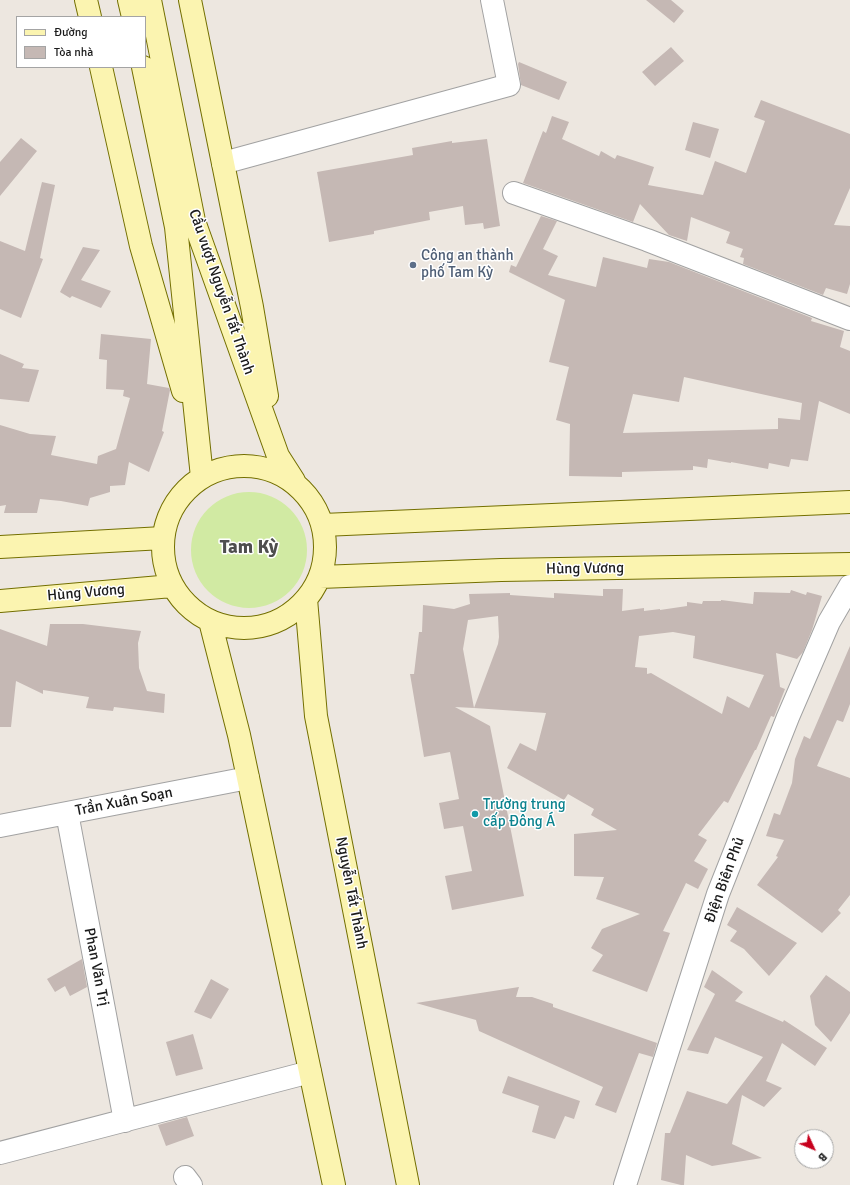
<!DOCTYPE html>
<meta charset="utf-8">
<style>
body{margin:0}
#map{position:relative;width:850px;height:1185px;overflow:hidden;background:#ede7e0;font-family:Signika,sans-serif}
canvas{display:block}
.legend{position:absolute;left:16px;top:16px;width:130px;height:52px;box-sizing:border-box;background:#fff;border:1px solid #a4a4a4;margin:0;padding:5px 7px;list-style:none;font-size:12px;color:#1b1b1b}
.legend li{display:flex;align-items:center;gap:8px;height:20px}
.legend b{width:20px;border:1px solid #a4a4a4}
.north{position:absolute;left:794px;top:1129px;width:40px;height:40px;box-sizing:border-box;background:#fff;border:1px solid #a4a4a4;border-radius:50%;rotate:134deg;font-size:11px;font-weight:700;line-height:16px;text-align:center;color:#1b1b1b}
.north::after{content:'';display:block;margin:auto;width:14px;height:18px;background:#c7001d;clip-path:polygon(50% 0,100% 100%,50% 72%,0 100%)}
</style>
<div id="map">
<canvas width="850" height="1185"></canvas>
<ul class="legend">
<li><b style="height:5px;background:#fbf4b0"></b>Đường</li>
<li><b style="height:11px;background:#c5b8b4"></b>Tòa nhà</li>
</ul>
<div class="north">B</div>
</div>
<script>
const ctx = document.querySelector('canvas').getContext('2d');
ctx.lineJoin = 'round';
function fill(path, color) { ctx.fillStyle = color; ctx.fill(path, 'evenodd'); }
const poly = rows => new Path2D(rows.map(r => 'M' + r).join(''));
function stroke(path, color, width, dash) { ctx.strokeStyle = color; ctx.lineWidth = width; ctx.lineCap = dash ? 'butt' : 'round'; ctx.setLineDash(dash || []); ctx.stroke(path); }
function write(font, color, halo, rows, align = 'center') {
  ctx.font = font + ' Signika,sans-serif'; ctx.lineWidth = 3; ctx.setLineDash([]); ctx.textBaseline = 'middle'; ctx.strokeStyle = halo; ctx.fillStyle = color; for (const [text, x, y, turn = 0] of rows) {
    ctx.save(); ctx.translate(x, y); ctx.rotate((+turn || 0) * Math.PI / 180); ctx.textAlign = isNaN(turn) ? turn : align; if (halo) ctx.strokeText(text, 0, 0); ctx.fillText(text, 0, 0); ctx.restore();
  }
}
fill(poly([
 '191 550a58 58 0 1 1 116 0a58 58 0 1 1-116 0Z'
]), '#d1eaa3');
fill(poly([
 [646,0,671,0,684,11,674,23],
 [671,47,684,61,655,86,642,72],
 [519,62,567,82,559,100,521,85,518,64],
 [761,100,850,134,850,188,834,225,850,226,850,284,847,294,826,288,823,295,743,264,744,258,740,257,743,249,726,243,730,232,691,217,687,241,669,235,640,204,633,222,523,183,543,131,546,133,552,116,569,122,562,139,599,156,601,151,615,159,617,155,654,167,648,185,703,195,715,161,746,173,765,121,754,117],
 [693,122,719,129,710,158,685,150],
 [21,138,37,151,0,196,0,162],
 [487,139,500,226,484,229,483,223,465,225,463,206,429,212,430,220,374,231,374,234,329,242,317,172,413,155,412,148,452,141,452,143],
 [42,182,55,185,40,258,43,259,21,318,0,309,0,241,25,251],
 [541,216,557,221,543,249,558,256,548,275,596,287,603,257,647,268,649,259,669,262,812,318,811,321,844,331,840,347,850,351,850,414,819,401,808,461,791,459,789,467,769,463,768,469,731,462,731,463,708,459,707,468,693,466,693,470,622,472,622,477,569,476,570,424,556,420,569,367,549,362,565,300,509,272,511,265,516,267],
 [684,377,802,403,800,420,778,418,778,429,623,433,633,394,679,402],
 [83,247,100,250,81,280,111,291,101,308,72,296,70,298,60,292],
 [101,334,151,339,147,384,169,388,170,390,162,431,164,432,149,472,129,462,125,485,110,486,110,492,90,498,88,506,61,501,40,499,37,513,4,513,6,505,0,506,0,425,30,434,56,436,51,455,97,464,98,456,116,449,130,398,123,396,124,390,106,389,107,360,99,359],
 [0,354,24,364,22,368,39,370,29,402,0,399],
 [603,589,623,589,622,611,644,608,644,611,660,609,660,610,687,606,687,602,702,604,703,601,721,601,721,600,753,604,754,592,790,593,791,590,806,595,807,592,822,596,812,630,803,652,797,659,776,653,780,687,785,689,774,717,771,716,756,750,755,750,728,803,724,801,698,835,707,840,694,861,708,869,698,889,686,883,663,931,670,933,647,992,592,971,603,955,591,948,602,929,640,914,596,899,604,877,574,876,574,834,617,830,591,815,594,809,568,794,564,800,507,768,520,743,536,751,546,713,474,708,498,644,499,637,498,616,468,620,463,649,474,708,455,707,490,726,524,896,452,910,445,876,472,871,463,826,444,829,439,803,459,799,450,752,424,757,410,674,414,674,419,632,422,632,423,605,454,609,470,604,469,594,510,593,510,595,554,598,554,593,603,596],
 [673,632,695,636,693,658,764,675,749,708,727,696,722,714,651,673,647,674,647,668,635,667,639,636],
 [50,624,83,624,141,631,138,643,139,668,147,691,165,694,164,713,114,707,113,711,86,708,89,697,43,690,43,694,16,681,11,727,0,727,0,629,47,646],
 [850,646,850,704,843,722,837,720,817,766,850,778,850,895,838,910,841,913,822,933,757,885,778,857,776,856,784,840,766,836,774,813,780,815,792,783,795,759,804,736,810,739],
 [737,907,797,943,769,976,744,949,730,941,737,931,727,925],
 [82,959,87,987,70,996,65,986,55,992,47,979],
 [712,970,743,992,735,1001,783,1022,784,1020,827,1048,815,1066,782,1043,766,1081,782,1088,764,1107,742,1095,732,1144,762,1158,712,1166,686,1155,684,1185,681,1185,661,1180,665,1133,670,1133,687,1091,727,1104,763,1057,715,1037,708,1054,687,1050,715,994,704,987],
 [826,975,850,992,850,1013,831,1042,815,1025,810,996],
 [211,979,229,989,211,1019,194,1012],
 [519,987,516,997,532,997,553,1004,553,1007,657,1043,653,1057,639,1053,616,1113,595,1105,603,1087,479,1031,476,1020,416,1003],
 [193,1034,203,1069,176,1076,166,1042],
 [508,1076,580,1101,574,1119,565,1116,555,1139,532,1132,539,1106,502,1093],
 [187,1117,194,1136,166,1146,158,1125]
]), '#c5b8b4');
const street = poly([
 [223,163,509,85,492,0],
 [514,193,647,240,850,319],
 [67,813,125,1121],
 [0,826,248,778],
 [0,1153,310,1072],
 [185,1177,191,1185],
 [625,1185,718,894,788,717,829,622,850,586]
]);
const secondary = poly([
 [86,0,90,17],
 [129,0,133,17],
 [150,0,194,221,278,456,294,481],
 [190,0,252,307,267,396],
 [101,67,141,246,183,391],
 [143,67,176,227,202,477],
 '163 547a81 81 0 1 1 162 0a81 81 0 1 1-162 0Z',
 [323,525,850,502],
 [0,547,163,538],
 [320,577,501,570,850,564],
 [306,599,316,716,408,1185],
 [0,601,172,586],
 [210,621,239,735,334,1185]
]);
stroke(street, '#a2a2a2', 24);
stroke(secondary, '#736f01', 24);
stroke(street, '#fff', 22);
stroke(secondary, '#fbf4b0', 22);
for (const [x, y, r, color] of [
 [413,265,4,"#5c6f8a"],
 [475,814,4,"#0f9aa8"]
]) { const dot = new Path2D(); dot.arc(x, y, r, 0, 2 * Math.PI); ctx.fillStyle = color; ctx.fill(dot); stroke(dot, '#fff', 1.5); }
write('15px', '#4e5e75', '#fff', [
 ["Công an thành",421,256],
 ["phố Tam Kỳ",421,273]
], 'left');
write('15px', '#1b1b1b', '#fff', [
 ["Cầu vượt Nguyễn Tất Thành",221,292,71],
 ["Hùng Vương",585,569,-1],
 ["Hùng Vương",86,593,-5],
 ["Trần Xuân Soạn",124,802,-11],
 ["Điện Biên Phủ",725,880,-70],
 ["Nguyễn Tất Thành",351,893,79],
 ["Phan Văn Trị",96,967,79]
]);
write('15px', '#0d838f', '#fff', [
 ["Trường trung",483,805],
 ["cấp Đông Á",483,822]
], 'left');
write('bold 19px', '#4e4e4e', '#fff', [
 ["Tam Kỳ",249,548]
]);
</script>
